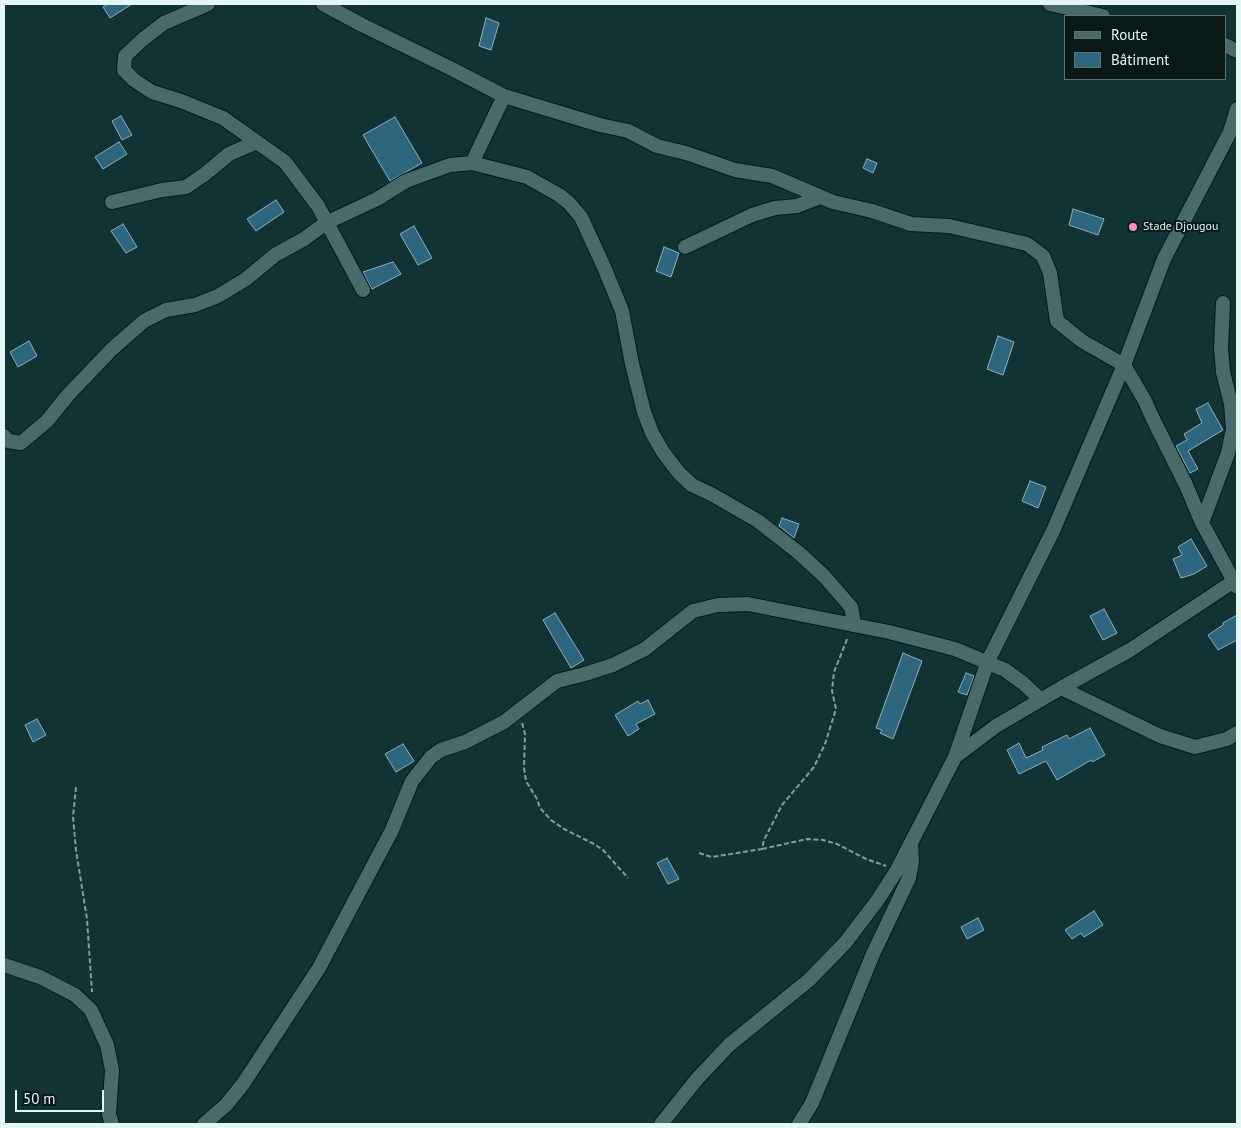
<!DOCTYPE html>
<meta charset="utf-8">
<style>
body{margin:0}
#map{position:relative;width:1241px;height:1128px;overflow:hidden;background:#123334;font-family:"PT Sans",sans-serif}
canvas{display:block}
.frame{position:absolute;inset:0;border:5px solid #e4f6f6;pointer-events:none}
.legend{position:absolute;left:1064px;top:15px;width:162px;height:65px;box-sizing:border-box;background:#0a1818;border:1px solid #617171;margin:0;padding:6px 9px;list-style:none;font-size:15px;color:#e4f6f6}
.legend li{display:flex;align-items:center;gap:10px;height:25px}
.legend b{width:25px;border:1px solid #617171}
.scale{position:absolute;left:15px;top:1090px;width:89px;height:22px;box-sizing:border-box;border:2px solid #e4f6f6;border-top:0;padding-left:6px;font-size:15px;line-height:18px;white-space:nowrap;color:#e4f6f6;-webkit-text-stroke:4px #0a1818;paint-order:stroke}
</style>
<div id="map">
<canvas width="1241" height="1128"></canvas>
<div class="frame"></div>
<ul class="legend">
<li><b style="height:6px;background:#486a6a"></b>Route</li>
<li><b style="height:14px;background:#2d667e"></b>Bâtiment</li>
</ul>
<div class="scale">50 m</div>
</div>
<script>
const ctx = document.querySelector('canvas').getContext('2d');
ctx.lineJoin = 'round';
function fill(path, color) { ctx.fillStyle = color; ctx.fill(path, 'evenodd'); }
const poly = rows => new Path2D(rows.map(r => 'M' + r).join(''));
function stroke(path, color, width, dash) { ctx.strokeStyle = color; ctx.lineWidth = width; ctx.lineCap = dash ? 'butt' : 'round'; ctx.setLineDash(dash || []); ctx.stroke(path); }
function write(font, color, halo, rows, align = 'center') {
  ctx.font = font + ' "PT Sans",sans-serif'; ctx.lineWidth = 4; ctx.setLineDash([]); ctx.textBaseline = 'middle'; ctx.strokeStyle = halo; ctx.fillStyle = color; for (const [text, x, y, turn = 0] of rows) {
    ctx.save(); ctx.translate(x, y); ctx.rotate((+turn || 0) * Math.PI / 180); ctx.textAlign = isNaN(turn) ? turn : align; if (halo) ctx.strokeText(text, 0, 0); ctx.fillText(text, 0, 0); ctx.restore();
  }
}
const building = poly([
 [108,4,132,4,110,18,103,7,108,4],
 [486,18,499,23,491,50,479,46,486,18],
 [121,116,132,135,122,140,112,121,121,116],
 [395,117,422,163,390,181,363,135,395,117],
 [119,142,127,154,103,169,95,157,119,142],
 [867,159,877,163,873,173,863,168,867,159],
 [276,200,284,212,256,231,247,219,276,200],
 [1073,209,1104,219,1098,235,1069,225,1073,209],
 [123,224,137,247,126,253,111,231,123,224],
 [414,226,432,258,418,265,400,234,414,226],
 [664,247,679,253,671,277,656,271,664,247],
 [393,262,401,274,372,289,363,272,393,262],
 [998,336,1014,342,1003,375,987,369,998,336],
 [29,341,37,356,18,367,10,352,29,341],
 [1208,403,1223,430,1188,451,1198,469,1190,473,1176,446,1187,440,1184,434,1202,423,1196,409,1208,403],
 [1030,481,1046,487,1038,508,1022,501,1030,481],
 [782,518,799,524,794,538,779,526,782,518],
 [1191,539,1207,566,1194,574,1181,578,1173,559,1182,555,1178,547,1191,539],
 [1104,609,1117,633,1103,640,1090,616,1104,609],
 [555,613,584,660,571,668,543,620,555,613],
 [1237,615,1237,640,1218,650,1208,635,1223,625,1223,623,1237,615],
 [903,653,922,661,893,739,880,733,882,730,876,728,903,653],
 [966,673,974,676,967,695,958,692,966,673],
 [648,700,655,714,636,724,639,729,628,736,615,715,638,701,640,704,648,700],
 [37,719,46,735,33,742,25,725,37,719],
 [1090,728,1105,755,1092,762,1091,760,1057,780,1046,761,1019,774,1007,750,1019,743,1026,758,1043,750,1042,747,1067,735,1069,739,1090,728],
 [403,744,414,761,396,772,385,754,403,744],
 [667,858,679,879,668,884,657,863,667,858],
 [1094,911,1103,925,1084,937,1081,933,1072,939,1065,930,1094,911],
 [978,918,984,930,967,939,961,927,978,918]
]);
fill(building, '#2d667e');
stroke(building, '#90aebc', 1);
const street = poly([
 [208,4,164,23,142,40,125,56,124,70,134,80,152,92,181,101,223,118,285,162,318,206,363,290],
 [323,4,362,25,452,69,504,96,600,125,628,131,657,146,686,153,735,170,772,176,833,202,872,211,911,224,949,226,1027,244,1043,256,1050,273,1057,321,1082,341,1124,365,1053,531,988,661,955,757,897,870,877,901,845,943,809,980,729,1045,697,1079,661,1124],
 [1050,4,1103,16],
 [1225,45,1237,51],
 [1237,109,1230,132,1164,259,1124,365,1145,401,1152,417,1186,485,1202,523,1237,587],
 [472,163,504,96],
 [112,202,162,190,186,187,205,174,229,154,257,142],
 [685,247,752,215,775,208,797,206,820,197],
 [4,436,8,441,21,443,47,421,68,395,112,349,144,321,166,310,195,305,218,296,246,279,275,255,304,239,326,223,377,199,406,181,450,165,472,163,527,177,559,195,569,203,581,217,604,267,622,311,632,364,644,412,652,433,663,452,679,473,692,485,713,495,758,521,799,553,824,576,851,607,853,617,853,625],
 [1202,523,1228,453,1233,429,1231,404,1223,372,1221,348,1223,303],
 [1061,688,1160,736,1195,747,1227,739,1237,733],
 [955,757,996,726,1061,688,1130,650,1234,581],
 [4,965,40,977,75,995,91,1010,107,1045,112,1070,109,1114,112,1124],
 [204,1124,226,1105,243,1084,319,968,392,830,412,781,431,757,441,750,465,742,504,722,557,681,585,674,613,665,645,649,693,611,718,605,748,604,889,632,955,649,1005,670,1023,683,1041,700],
 [799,1124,812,1103,873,954,909,878,912,862,911,844]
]);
stroke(street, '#021a1a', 16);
stroke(poly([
 [522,723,525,734,524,768,526,781,537,799,540,808,551,820,564,829,594,844,603,850,628,878],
 [76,787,73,817,76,850,87,919,92,992],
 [762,849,807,839,823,840,837,844,866,859,886,866],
 [699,853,712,857,762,849,764,840,782,805,814,767,825,744,836,709,832,691,834,672,848,637]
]), '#849c9d', 2, [5, 2.5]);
stroke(street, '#486a6a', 14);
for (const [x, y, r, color] of [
 [1133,227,5,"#fa8fc7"]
]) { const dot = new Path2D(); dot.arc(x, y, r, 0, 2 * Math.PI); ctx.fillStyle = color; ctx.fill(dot); stroke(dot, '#0a1818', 2); }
write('12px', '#e4f6f6', '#0a1818', [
 ["Stade Djougou",1143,227]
], 'left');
</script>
